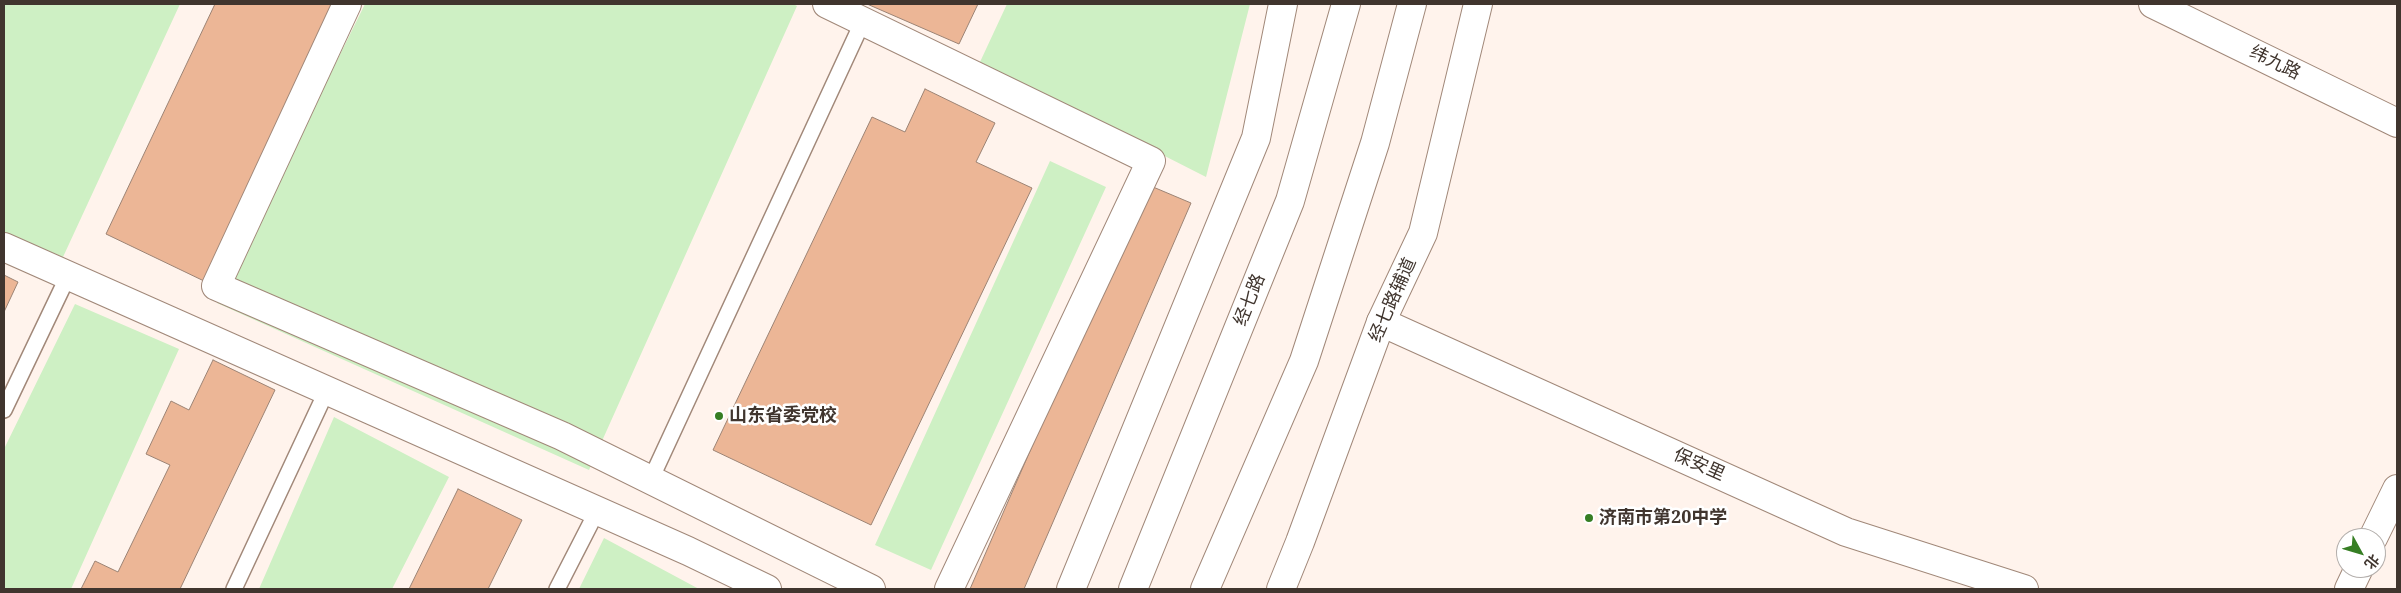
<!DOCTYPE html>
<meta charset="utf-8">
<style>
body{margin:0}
#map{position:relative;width:2401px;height:593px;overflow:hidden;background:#fff3ec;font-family:"Noto Serif","Noto Sans SC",serif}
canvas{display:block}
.frame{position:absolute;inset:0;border:5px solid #40352e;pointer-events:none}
.north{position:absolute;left:2336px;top:528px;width:50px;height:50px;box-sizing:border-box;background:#fff;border:1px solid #b3aeab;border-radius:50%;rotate:129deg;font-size:14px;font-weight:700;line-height:20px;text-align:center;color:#40352e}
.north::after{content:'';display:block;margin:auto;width:18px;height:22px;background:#367e24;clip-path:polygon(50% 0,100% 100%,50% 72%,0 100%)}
</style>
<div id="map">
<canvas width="2401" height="593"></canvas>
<div class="frame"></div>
<div class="north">北</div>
</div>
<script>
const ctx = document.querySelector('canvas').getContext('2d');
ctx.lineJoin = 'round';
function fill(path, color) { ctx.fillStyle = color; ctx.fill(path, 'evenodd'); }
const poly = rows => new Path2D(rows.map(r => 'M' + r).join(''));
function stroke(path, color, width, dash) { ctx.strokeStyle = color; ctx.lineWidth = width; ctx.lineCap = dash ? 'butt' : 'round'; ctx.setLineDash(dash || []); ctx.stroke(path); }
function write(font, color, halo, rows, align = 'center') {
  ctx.font = font + ' "Noto Serif","Noto Sans SC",serif'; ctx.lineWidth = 5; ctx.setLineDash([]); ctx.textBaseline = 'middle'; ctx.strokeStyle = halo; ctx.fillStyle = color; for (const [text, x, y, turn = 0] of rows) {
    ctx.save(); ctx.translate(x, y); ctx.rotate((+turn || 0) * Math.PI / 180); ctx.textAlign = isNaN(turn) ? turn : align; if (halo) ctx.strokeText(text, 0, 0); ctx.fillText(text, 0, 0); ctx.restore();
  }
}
fill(poly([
 [4,4,180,4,63,257,4,233],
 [365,4,793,4,797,6,589,470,217,303],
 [1007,4,1250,4,1206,177,980,62],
 [1050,161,1106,187,931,570,875,545],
 [75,304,179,349,71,589,4,589,4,449],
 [334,417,449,477,392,589,259,589],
 [604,538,699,589,579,589]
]), '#cef0c4');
const building = poly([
 [215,4,336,4,204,281,106,234,215,4],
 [867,4,978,4,959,44,867,4],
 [925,89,995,123,976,162,1032,188,871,525,713,450,872,117,905,132,925,89],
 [1146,184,1191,203,1024,589,970,589,1146,184],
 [4,275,18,282,4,312,4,275],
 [213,360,275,390,180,589,81,589,95,561,118,572,170,465,146,454,171,401,189,410,213,360],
 [458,489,522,520,488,589,409,589,458,489]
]);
fill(building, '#ecb696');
stroke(building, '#9c8374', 1);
const lane = poly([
 [4,410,68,276],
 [651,479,863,21],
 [234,589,327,390],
 [557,589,597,511]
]);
const street = poly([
 [347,4,216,286,562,436,871,589],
 [827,4,1151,161,949,589],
 [4,247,688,551,767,589],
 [1381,322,1846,532,2024,589]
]);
const secondary = poly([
 [2153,4,2397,123],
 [2373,538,2397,489],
 [1071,589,1256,138,1283,4],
 [1281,589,1300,542,1381,322,1423,233,1478,4],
 [2349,589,2359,568]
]);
const primary = poly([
 [1133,589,1290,201,1346,4],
 [1205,589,1304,361,1375,143,1412,4]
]);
stroke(lane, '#a18879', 18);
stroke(street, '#a18879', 30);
stroke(secondary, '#a18879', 30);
stroke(primary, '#a18879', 30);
stroke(lane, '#fff', 15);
stroke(street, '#fff', 28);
stroke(secondary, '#fff', 28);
stroke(primary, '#fff', 28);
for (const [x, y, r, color] of [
 [719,416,5,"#367e24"],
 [1589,518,5,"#367e24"]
]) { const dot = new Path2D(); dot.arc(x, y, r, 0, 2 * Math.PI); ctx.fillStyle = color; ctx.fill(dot); stroke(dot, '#fff', 2); }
write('18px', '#40352e', '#fff', [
 ["纬九路",2275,63,26],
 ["经七路",1250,300,-68],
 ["经七路辅道",1393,300,-66],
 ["保安里",1699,465,24]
]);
write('bold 18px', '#40352e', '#fff', [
 ["山东省委党校",729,416],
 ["济南市第20中学",1599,518]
], 'left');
</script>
